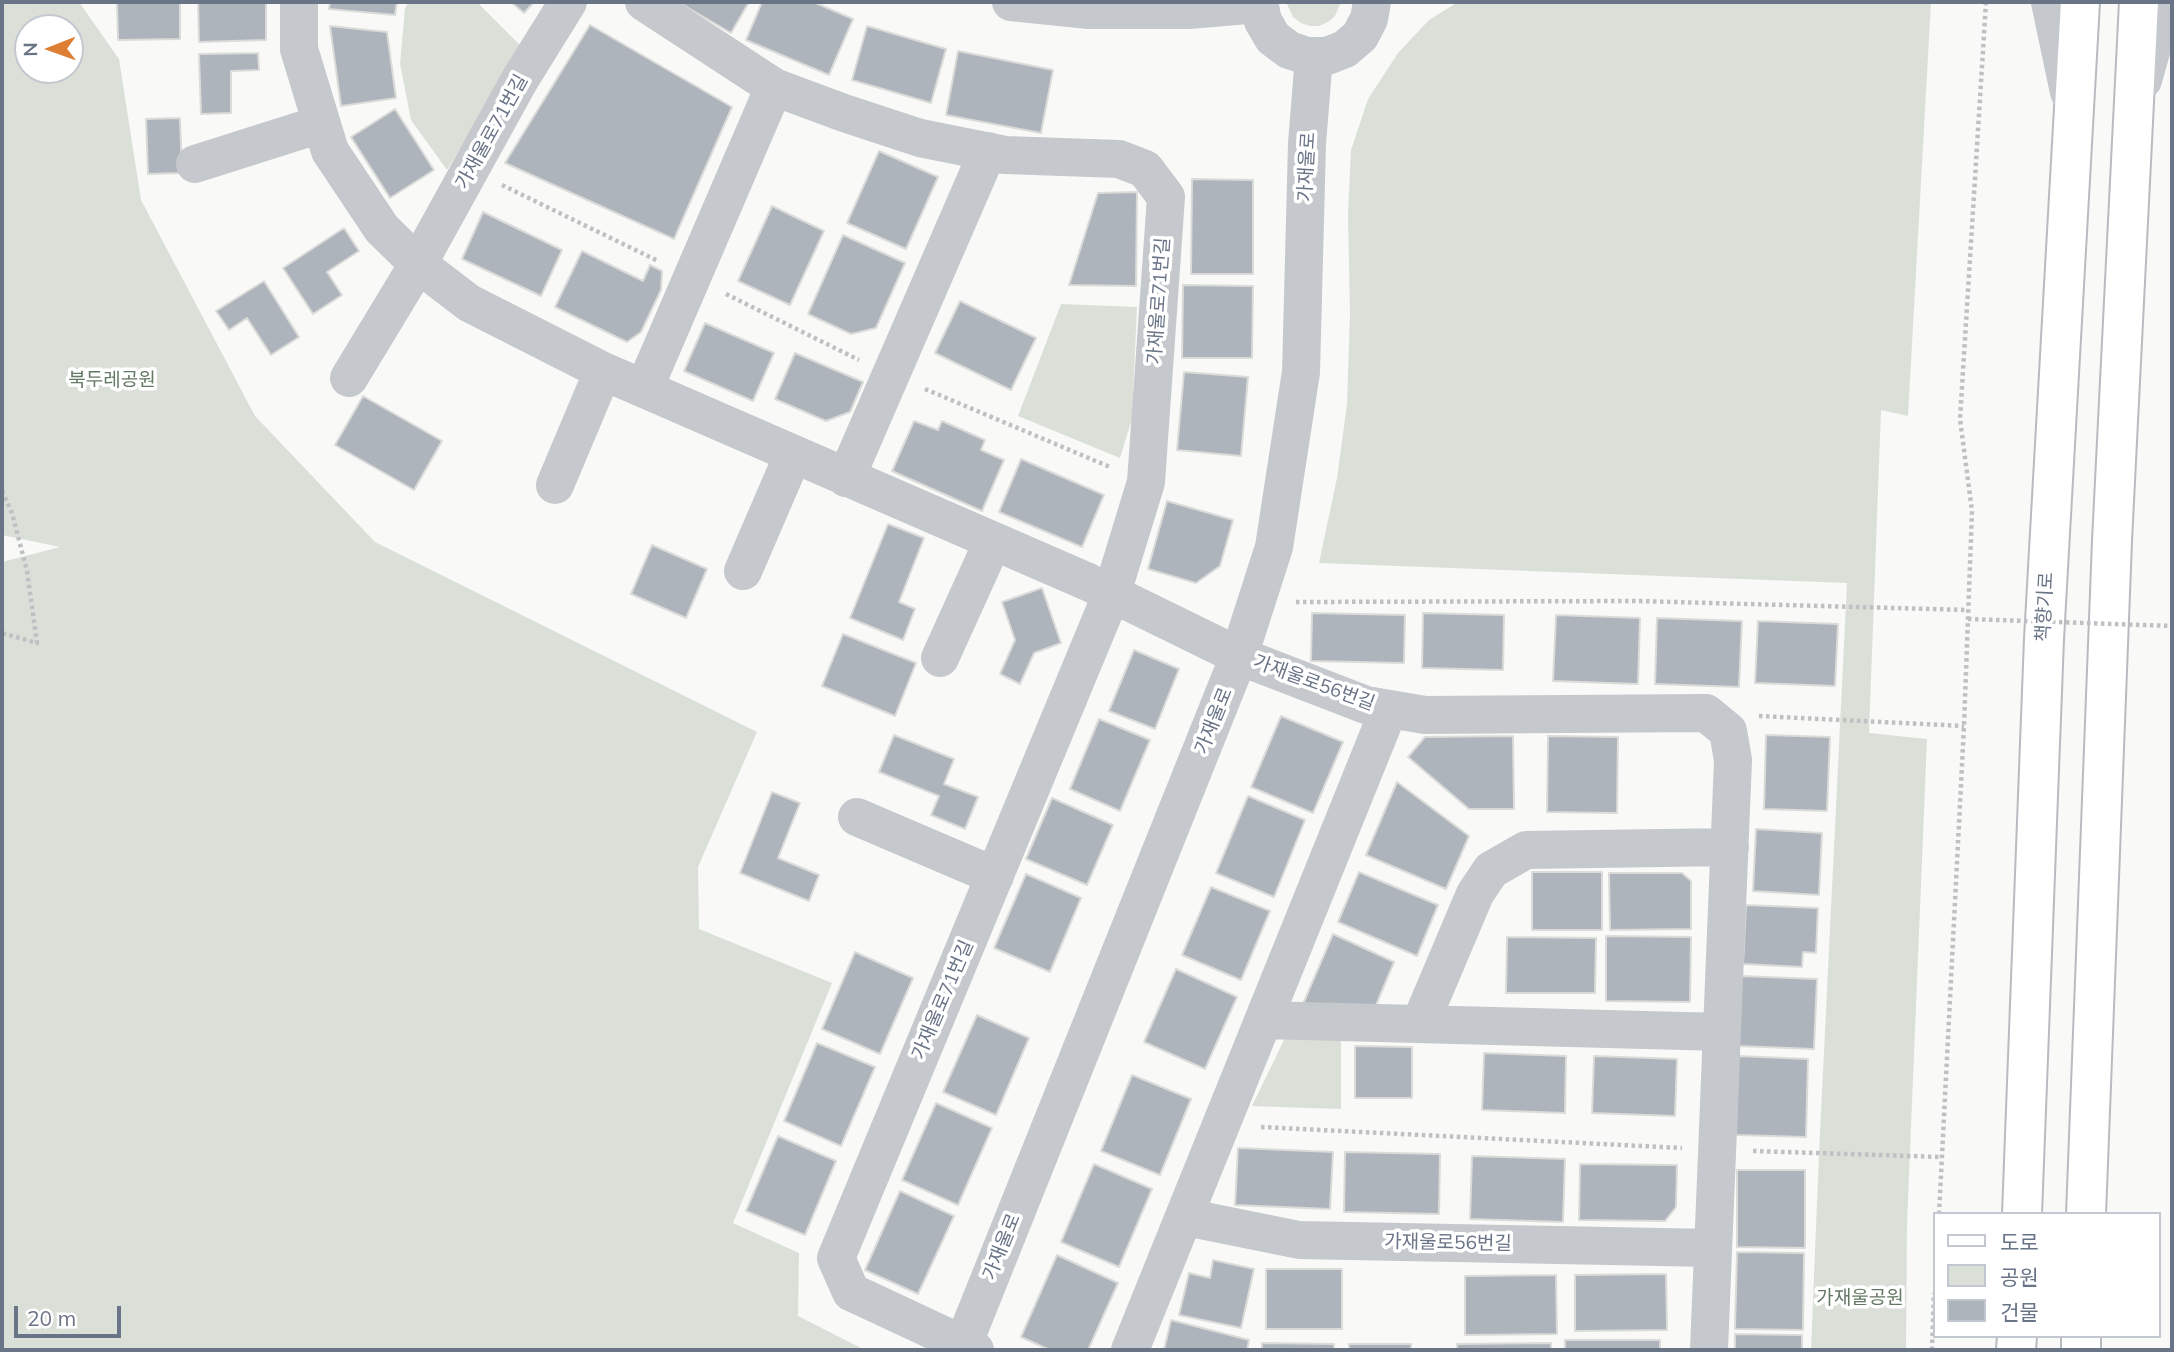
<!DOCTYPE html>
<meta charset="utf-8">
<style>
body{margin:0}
#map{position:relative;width:2174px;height:1352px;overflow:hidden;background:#f9f9f7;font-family:Mulish,"Noto Sans KR",sans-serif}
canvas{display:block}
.frame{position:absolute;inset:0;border:4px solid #697487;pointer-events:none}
.legend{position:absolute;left:1933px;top:1212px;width:228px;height:126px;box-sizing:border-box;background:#fff;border:2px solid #c3c7cf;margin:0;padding:9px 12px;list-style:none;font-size:21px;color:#697487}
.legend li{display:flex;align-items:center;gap:14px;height:35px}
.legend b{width:35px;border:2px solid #c3c7cf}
.north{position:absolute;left:14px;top:14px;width:70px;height:70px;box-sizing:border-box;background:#fff;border:2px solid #c3c7cf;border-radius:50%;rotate:269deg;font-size:19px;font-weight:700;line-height:28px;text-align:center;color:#697487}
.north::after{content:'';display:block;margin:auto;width:24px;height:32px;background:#dd7e33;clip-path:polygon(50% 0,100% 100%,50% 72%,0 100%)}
.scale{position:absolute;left:14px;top:1306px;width:107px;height:32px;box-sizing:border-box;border:4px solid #697487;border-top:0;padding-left:9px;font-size:21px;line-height:24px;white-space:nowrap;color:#697487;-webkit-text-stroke:5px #fff;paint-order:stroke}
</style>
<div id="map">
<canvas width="2174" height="1352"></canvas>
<div class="frame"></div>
<ul class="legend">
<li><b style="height:9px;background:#fff"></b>도로</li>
<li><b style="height:19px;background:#dae0d8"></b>공원</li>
<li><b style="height:19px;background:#aeb4bb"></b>건물</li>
</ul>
<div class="north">N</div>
<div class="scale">20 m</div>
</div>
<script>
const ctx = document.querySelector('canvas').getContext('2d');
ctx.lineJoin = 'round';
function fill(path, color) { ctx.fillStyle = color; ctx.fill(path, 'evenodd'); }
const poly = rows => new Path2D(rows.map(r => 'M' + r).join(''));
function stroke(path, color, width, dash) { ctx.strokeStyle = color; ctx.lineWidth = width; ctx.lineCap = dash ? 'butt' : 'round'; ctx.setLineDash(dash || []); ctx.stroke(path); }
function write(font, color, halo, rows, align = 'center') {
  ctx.font = font + ' Mulish,"Noto Sans KR",sans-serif'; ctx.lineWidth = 7; ctx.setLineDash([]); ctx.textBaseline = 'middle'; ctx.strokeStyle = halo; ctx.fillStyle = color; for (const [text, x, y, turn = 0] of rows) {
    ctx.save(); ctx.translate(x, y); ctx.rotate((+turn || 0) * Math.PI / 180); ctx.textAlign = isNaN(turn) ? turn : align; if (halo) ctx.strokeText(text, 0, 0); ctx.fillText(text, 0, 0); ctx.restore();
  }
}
fill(poly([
 [2,2,79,2,119,59,141,200,255,416,375,542,757,732,698,867,699,929,832,983,733,1223,799,1253,798,1316,865,1350,2,1350,2,562,60,547,2,535],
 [70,28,70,70,28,70,28,28],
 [409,2,477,2,522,47,447,170,411,120,400,64,405,8],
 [1286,2,1341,2,1335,16,1328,22,1319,26,1310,26,1301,23,1293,17],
 [1458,2,1931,2,1908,416,1881,410,1869,733,1927,739,1907,1224,1906,1350,1811,1350,1819,1153,1847,583,1319,563,1337,478,1347,404,1350,314,1348,214,1351,150,1368,99,1398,53,1429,20],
 [1061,304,1137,307,1132,419,1120,458,1018,416],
 [1285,1038,1341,1039,1341,1109,1252,1106]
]), '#dae0d8');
const building = poly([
 [117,2,180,2,180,39,118,40,117,2],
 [198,2,266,2,266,40,199,42,198,2],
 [330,2,397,2,395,15,329,9,330,2],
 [511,2,534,2,524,13,511,2],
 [678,2,749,2,731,33,678,2],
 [762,2,813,2,853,19,829,75,746,40,762,2],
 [590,25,732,107,674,239,505,163,590,25],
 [330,26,387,32,396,98,341,106,330,26],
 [867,26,946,49,931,103,852,80,867,26],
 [958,51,1053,70,1041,133,946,115,958,51],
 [258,53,259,70,231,71,231,113,201,114,199,54,258,53],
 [395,109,434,170,390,198,351,137,395,109],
 [180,118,182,173,148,174,146,119,180,118],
 [879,151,938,177,906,249,847,223,879,151],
 [1192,179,1253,180,1253,274,1191,274,1192,179],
 [1137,192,1136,286,1069,285,1098,193,1137,192],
 [772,206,824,231,790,305,738,281,772,206],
 [483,212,562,250,541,296,462,259,483,212],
 [344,228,359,251,327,272,342,295,313,314,283,268,344,228],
 [843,235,905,263,876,328,851,334,808,314,843,235],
 [582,251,643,281,650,265,662,271,661,290,641,332,627,342,555,307,582,251],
 [264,281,299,337,271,355,247,318,229,330,216,311,264,281],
 [1183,285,1253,286,1252,358,1182,358,1183,285],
 [960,301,1036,338,1011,390,935,353,960,301],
 [705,323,774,353,753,401,684,371,705,323],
 [795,353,863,382,850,412,826,421,775,399,795,353],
 [1184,372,1248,377,1241,456,1177,450,1184,372],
 [363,396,442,441,414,490,335,445,363,396],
 [914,421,938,430,942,421,985,440,981,450,1004,460,982,511,892,471,914,421],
 [1021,459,1104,495,1082,547,999,512,1021,459],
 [1167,501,1233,520,1220,566,1196,583,1148,569,1167,501],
 [888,524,924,538,899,602,915,609,903,640,850,618,888,524],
 [652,545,707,569,686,618,631,594,652,545],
 [1042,588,1061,643,1034,653,1020,684,1000,674,1015,640,1002,602,1042,588],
 [1312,613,1405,615,1404,663,1311,661,1312,613],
 [1423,613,1504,615,1503,670,1422,668,1423,613],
 [1556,615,1640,618,1638,684,1553,681,1556,615],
 [1657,618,1742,621,1739,687,1655,684,1657,618],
 [1758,621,1838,624,1835,686,1755,683,1758,621],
 [843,634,916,663,895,716,822,686,843,634],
 [1134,650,1179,669,1155,729,1109,711,1134,650],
 [1281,716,1343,742,1313,813,1251,787,1281,716],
 [1099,719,1150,740,1120,811,1070,789,1099,719],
 [894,735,954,759,944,784,978,797,965,829,931,815,939,796,879,772,894,735],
 [1766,735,1830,737,1827,811,1764,809,1766,735],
 [1513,736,1514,809,1469,809,1408,757,1425,737,1513,736],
 [1548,736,1618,737,1617,813,1547,812,1548,736],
 [1397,782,1469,836,1446,889,1366,855,1397,782],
 [772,792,800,803,778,858,819,875,809,901,740,873,772,792],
 [1248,796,1305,820,1274,897,1216,873,1248,796],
 [1052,798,1113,825,1087,885,1026,859,1052,798],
 [1756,829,1822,833,1819,895,1753,891,1756,829],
 [1359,872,1438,905,1417,956,1338,922,1359,872],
 [1532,872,1602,872,1602,930,1532,930,1532,872],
 [1609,873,1682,873,1691,881,1691,929,1610,930,1609,873],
 [1026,874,1081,898,1050,972,994,948,1026,874],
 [1211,887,1270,911,1241,980,1182,955,1211,887],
 [1746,905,1818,908,1816,953,1803,952,1802,967,1743,964,1746,905],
 [1333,934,1394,962,1374,1010,1303,1004,1333,934],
 [1606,936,1691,937,1690,1002,1606,1001,1606,936],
 [1507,937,1596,938,1595,993,1506,993,1507,937],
 [855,952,913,978,880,1054,822,1029,855,952],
 [1176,969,1237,997,1205,1069,1144,1042,1176,969],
 [1741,976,1817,979,1814,1049,1738,1046,1741,976],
 [977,1015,1029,1038,996,1115,943,1092,977,1015],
 [817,1043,875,1067,841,1146,784,1121,817,1043],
 [1355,1046,1412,1047,1412,1098,1355,1098,1355,1046],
 [1484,1053,1566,1056,1565,1113,1482,1110,1484,1053],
 [1594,1056,1677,1059,1675,1116,1592,1113,1594,1056],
 [1738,1056,1808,1059,1806,1137,1736,1135,1738,1056],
 [1132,1075,1191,1099,1160,1175,1101,1151,1132,1075],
 [936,1103,992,1128,958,1205,902,1180,936,1103],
 [778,1136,836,1161,805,1235,746,1211,778,1136],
 [1238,1148,1333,1152,1330,1209,1235,1205,1238,1148],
 [1345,1152,1440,1154,1439,1214,1344,1212,1345,1152],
 [1472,1156,1565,1159,1563,1222,1470,1219,1472,1156],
 [1094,1164,1152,1189,1119,1267,1061,1242,1094,1164],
 [1580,1164,1677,1165,1676,1207,1665,1221,1579,1220,1580,1164],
 [1737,1170,1805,1170,1805,1248,1737,1247,1737,1170],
 [900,1191,954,1216,918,1294,865,1270,900,1191],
 [1737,1252,1804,1253,1803,1330,1735,1329,1737,1252],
 [1057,1255,1118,1283,1088,1350,1050,1350,1021,1337,1057,1255],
 [1213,1260,1254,1269,1241,1328,1179,1315,1189,1273,1210,1278,1213,1260],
 [1266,1269,1342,1269,1342,1329,1266,1329,1266,1269],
 [1666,1274,1667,1330,1575,1331,1575,1275,1666,1274],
 [1556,1275,1557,1334,1465,1335,1465,1276,1556,1275],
 [1171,1320,1249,1340,1247,1350,1164,1350,1171,1320],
 [1735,1334,1802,1335,1802,1350,1735,1350,1735,1334],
 [1565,1340,1660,1340,1660,1350,1565,1350,1565,1340],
 [1262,1343,1334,1344,1334,1350,1262,1350,1262,1343],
 [1551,1343,1551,1350,1457,1350,1457,1344,1551,1343],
 [1349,1344,1411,1344,1411,1350,1349,1350,1349,1344]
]);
fill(building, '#aeb4bb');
stroke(building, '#dbdbd9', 2);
const major = poly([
 [2022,1214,2044,639,2080,2],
 [2086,1214,2112,541,2139,2],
 [2016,1350,2017,1336],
 [2081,1350,2081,1336]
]);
stroke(major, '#b8bbc0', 42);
stroke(poly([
 [502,185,658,261],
 [726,294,859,360],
 [925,389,1110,467],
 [2,491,12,513,27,571,37,643,2,633],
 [1296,602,1637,601,1968,610],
 [1759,716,1964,726],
 [1261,1127,1682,1148],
 [1753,1151,1942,1157],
 [1939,1214,1964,726,1972,511,1960,419,1986,2],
 [1932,1350,1934,1293]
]), '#bfc0c3', 4.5, [3.5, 3.5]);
stroke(poly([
 [299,2,299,49,330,151,382,229,418,264,469,303,603,371,1088,582,1239,656,1366,705,1425,715,1706,713,1728,731,1733,760,1709,1350],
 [644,2,774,87,844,113,920,138,1005,155,1119,159,1145,169,1166,197,1146,482,1112,593,836,1258,851,1292,975,1350],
 [1011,2,1089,10,1189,10,1259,4],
 [1259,2,1263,21,1273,38,1289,50,1307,56,1327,56,1345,49,1360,36,1369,19,1372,2],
 [2050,2,2069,92],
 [2143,80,2165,2],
 [195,164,321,124],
 [349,378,418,264,519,81,568,2],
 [644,389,774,87],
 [846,478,988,151],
 [555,485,603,371],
 [743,571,793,455],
 [940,658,993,541],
 [857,817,995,876],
 [1264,1020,1722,1032],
 [1420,1024,1475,894,1491,870,1526,850,1730,847],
 [1185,1217,1299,1240,1713,1248],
 [961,1350,1239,656,1274,547,1301,372,1307,144,1314,56],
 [1130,1350,1389,709]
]), '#c5c8cc', 38);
stroke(major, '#fff', 38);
stroke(poly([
 [1968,619,2172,626]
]), '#bfc0c3', 4.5, [3.5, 3.5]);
write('19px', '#697487', '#fff', [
 ["가재울로71번길",492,132,-61],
 ["가재울로",1307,167,-87],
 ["가재울로71번길",1159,301,-86],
 ["책향기로",2045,607,-87],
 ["가재울로56번길",1314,683,20],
 ["가재울로",1214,721,-68],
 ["가재울로71번길",943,1000,-67],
 ["가재울로56번길",1448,1243,1],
 ["가재울로",1002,1247,-68]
]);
write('19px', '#647964', '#fff', [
 ["북두레공원",112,380],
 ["가재울공원",1860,1298]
]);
</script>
